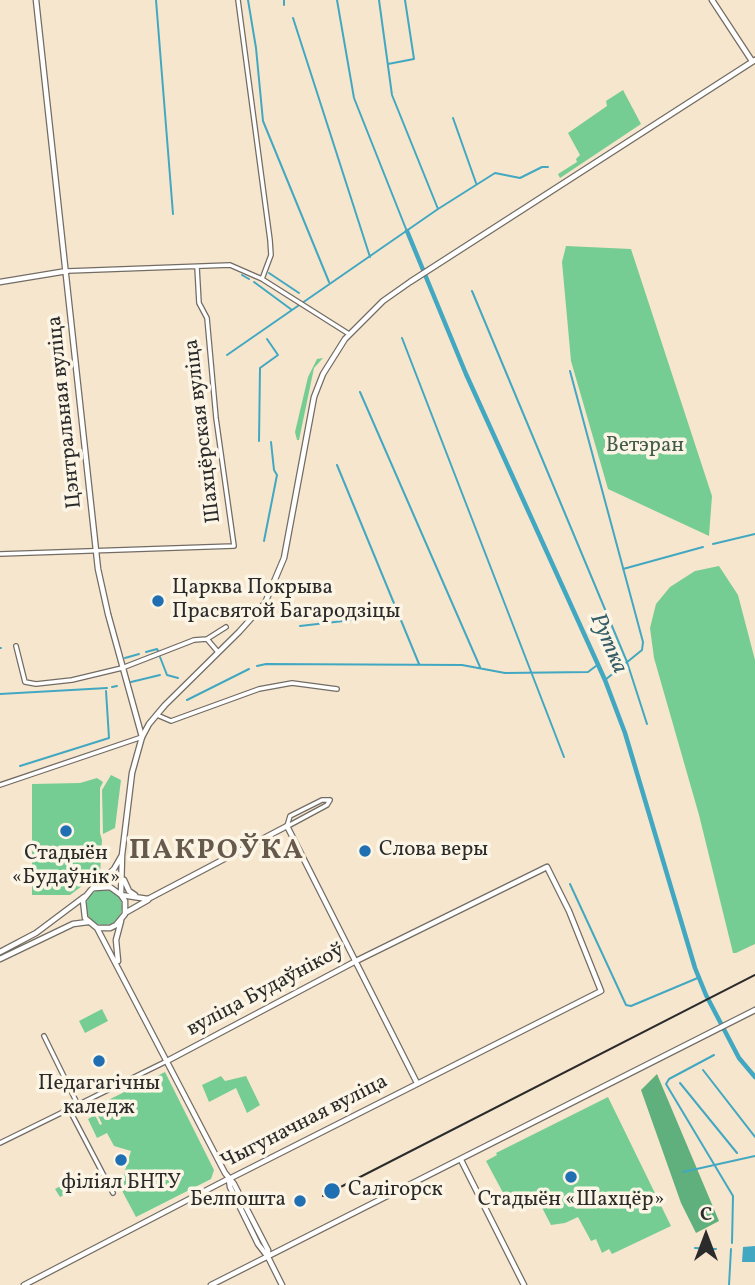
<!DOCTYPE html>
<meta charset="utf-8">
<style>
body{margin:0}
#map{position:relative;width:755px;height:1285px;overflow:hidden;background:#f7e6ce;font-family:Vollkorn,serif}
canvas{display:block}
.north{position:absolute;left:671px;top:1201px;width:70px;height:70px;-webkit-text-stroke:5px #fcf5e5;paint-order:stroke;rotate:0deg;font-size:19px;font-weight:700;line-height:28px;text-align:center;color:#2b2b2b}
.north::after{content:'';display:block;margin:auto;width:24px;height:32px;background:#2b2b2b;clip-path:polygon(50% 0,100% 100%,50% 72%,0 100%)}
</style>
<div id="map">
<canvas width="755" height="1285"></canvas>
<div class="north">С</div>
</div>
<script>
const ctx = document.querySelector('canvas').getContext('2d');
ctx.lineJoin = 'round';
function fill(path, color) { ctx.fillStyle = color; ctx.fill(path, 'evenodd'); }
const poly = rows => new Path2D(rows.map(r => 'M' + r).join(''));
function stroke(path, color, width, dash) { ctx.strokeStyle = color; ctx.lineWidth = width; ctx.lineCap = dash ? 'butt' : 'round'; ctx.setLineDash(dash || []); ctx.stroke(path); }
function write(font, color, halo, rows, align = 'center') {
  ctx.font = font + ' Vollkorn,serif'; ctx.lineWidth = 7; ctx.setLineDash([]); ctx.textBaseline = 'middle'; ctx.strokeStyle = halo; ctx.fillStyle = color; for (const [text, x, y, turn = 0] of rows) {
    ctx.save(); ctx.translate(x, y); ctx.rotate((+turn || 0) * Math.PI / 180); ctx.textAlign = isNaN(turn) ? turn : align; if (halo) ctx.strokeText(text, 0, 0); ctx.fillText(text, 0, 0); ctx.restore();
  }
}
fill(poly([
 [623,90,641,124,560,178,558,174,577,162,576,159,580,155,568,133,607,106,606,101],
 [566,246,631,249,712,496,709,536,608,489,571,361,562,262],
 [323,358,314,368,299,440,297,440,295,432,308,377,317,359],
 [719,566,738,595,755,660,755,944,736,953,733,953,699,815,654,658,650,628,656,604,670,587,695,571],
 [111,775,121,780,115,828,103,834,102,790],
 [97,778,103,782,100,788,100,833,102,840,100,874,90,874,90,880,70,895,32,895,32,784,80,783],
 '86 907a18 18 0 1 1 36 0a18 18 0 1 1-36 0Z',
 [102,1009,108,1021,85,1033,79,1021],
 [165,1072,214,1170,211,1179,136,1217,120,1187,131,1151,114,1146,107,1133,97,1138,88,1119,95,1115,100,1125,102,1124,94,1107],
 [221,1076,225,1081,246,1076,260,1105,247,1113,236,1088,209,1102,202,1085],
 [608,1097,671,1226,612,1254,609,1249,602,1253,596,1239,591,1241,578,1217,565,1223,551,1225,535,1194,509,1204,486,1161,497,1155,496,1153],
 [76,1178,81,1186,60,1197,55,1189]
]), '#76cd93');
fill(poly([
 [657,1074,719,1221,696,1233,681,1203,641,1090]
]), '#60b07d');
fill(poly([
 [755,1246,755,1262,742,1262,743,1247]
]), '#42a8c2');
stroke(poly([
 [156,0,173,214],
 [248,0,256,48,263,121,329,282],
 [284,0,284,5],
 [337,0,354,98,406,229],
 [379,0,392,95,438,209],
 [293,18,370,257],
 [388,64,414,59,405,0],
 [453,118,476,183],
 [269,273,299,293],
 [242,275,249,279],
 [254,282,292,310],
 [472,291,627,662,647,724],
 [402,338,564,757],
 [227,355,438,209,495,173,520,178,542,167,548,167],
 [570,371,643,642,642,650,605,680],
 [360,392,480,667],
 [259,441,260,368,278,355,267,339],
 [337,465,419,664],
 [264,541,277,475,274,470,271,442],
 [713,544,755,534],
 [623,569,703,547],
 [300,626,396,615],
 [0,648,1,648],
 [146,652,157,649,158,651],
 [160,657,167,675,178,678],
 [125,658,139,654],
 [257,666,266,664,462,665,505,673,588,672,596,666],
 [131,682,160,675],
 [112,687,117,686],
 [0,694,107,688],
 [187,700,249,669],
 [20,766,109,738,106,691],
 [570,884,626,1005,631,1006,700,977],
 [714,1055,669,1079,666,1084,733,1196,732,1243],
 [703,1070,755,1137],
 [680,1083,737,1153],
 [683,1172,755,1156],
 [695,1248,716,1249],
 [729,1285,731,1249]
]), '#42a8c2', 2);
stroke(poly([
 [407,231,466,374,605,680,625,733,695,968,706,995,739,1058,755,1077]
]), '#42a8c2', 4.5);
const minor = poly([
 [238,0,270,240,271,255,262,279,349,334],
 [68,271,230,265,262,279],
 [0,554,234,546,216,418,207,318,199,303,197,267],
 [207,639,218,652],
 [16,646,25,682,36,684,72,680,122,668,194,640,207,639,226,627],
 [157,715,171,721,259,689,292,683,337,689],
 [0,785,142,737],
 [287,826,290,816,322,800,330,800],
 [288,826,327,805,330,800],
 [44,1036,78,1105],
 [69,1109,113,1193],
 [0,1143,167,1061]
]);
const tertiary = poly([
 [36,0,98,569,108,614,142,737],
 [712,0,752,61],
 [0,282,67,271],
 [148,899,287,826,417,1083],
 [167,1061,356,961,547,867,569,911,601,991,229,1179]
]);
const secondary = poly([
 [122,855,114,869,91,890,83,900,85,918,97,928,110,928,116,925,125,914,125,901,121,895,122,855,132,773,142,737,149,724,165,705,239,632,265,603,284,558,314,397,323,374,345,339,383,301,410,282,755,60],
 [124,880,129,891,135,895],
 [95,888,110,887,121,895,148,899],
 [125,913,148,900],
 [97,928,225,1173,234,1184,268,1250,268,1257,282,1285],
 [0,952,36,933,84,897],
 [0,959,73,924,88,922],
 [118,961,116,940,121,921],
 [461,1160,524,1285],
 [229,1180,230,1187,258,1244,268,1257],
 [24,1285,228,1179],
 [211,1285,755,1010]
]);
stroke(minor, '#726c64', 6);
stroke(tertiary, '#726c64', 7);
stroke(secondary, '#726c64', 7);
stroke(minor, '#fff', 3.5);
stroke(tertiary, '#fff', 4.5);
stroke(secondary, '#fff', 4.5);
stroke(poly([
 [323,1196,755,975]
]), '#2b2b2b', 2);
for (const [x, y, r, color] of [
 [158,601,7,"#1f6fb2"],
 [66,831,7,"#1f6fb2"],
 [365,851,7,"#1f6fb2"],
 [99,1061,7,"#1f6fb2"],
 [121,1160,7,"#1f6fb2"],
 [571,1177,7,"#1f6fb2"],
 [332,1191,9,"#1f6fb2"],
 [300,1201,7,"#1f6fb2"]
]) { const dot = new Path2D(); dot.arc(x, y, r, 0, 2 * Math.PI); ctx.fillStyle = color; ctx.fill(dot); stroke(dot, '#fcf5e5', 2.5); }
write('21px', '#2b2b2b', '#fcf5e5', [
 ["Цэнтральная вуліца",66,412,-96],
 ["Шахцёрская вуліца",204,431,-97],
 ["вуліца Будаўнікоў",266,991,-28],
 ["Чыгуначная вуліца",305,1123,-27]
]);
write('21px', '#425c4a', '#fcf5e5', [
 ["Ветэран",645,447]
]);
write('21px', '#2b2b2b', '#fcf5e5', [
 ["Царква Покрыва",172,589,"left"],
 ["Прасвятой Багародзіцы",172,613,"left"],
 ["Слова веры",379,851,"left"],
 ["Стадыён",66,855],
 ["«Будаўнік»",66,879],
 ["Педагагічны",99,1085],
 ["каледж",99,1109],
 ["філіял БНТУ",121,1184],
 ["Салігорск",348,1191,"left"],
 ["Белпошта",286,1201,"right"],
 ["Стадыён «Шахцёр»",571,1201]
]);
write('italic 23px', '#345d67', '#fcf5e5', [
 ["Рутка",607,644,67]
]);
ctx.letterSpacing = '2px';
write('bold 28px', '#67594c', '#fcf5e5', [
 ["ПАКРОЎКА",217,853]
]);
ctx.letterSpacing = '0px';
</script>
